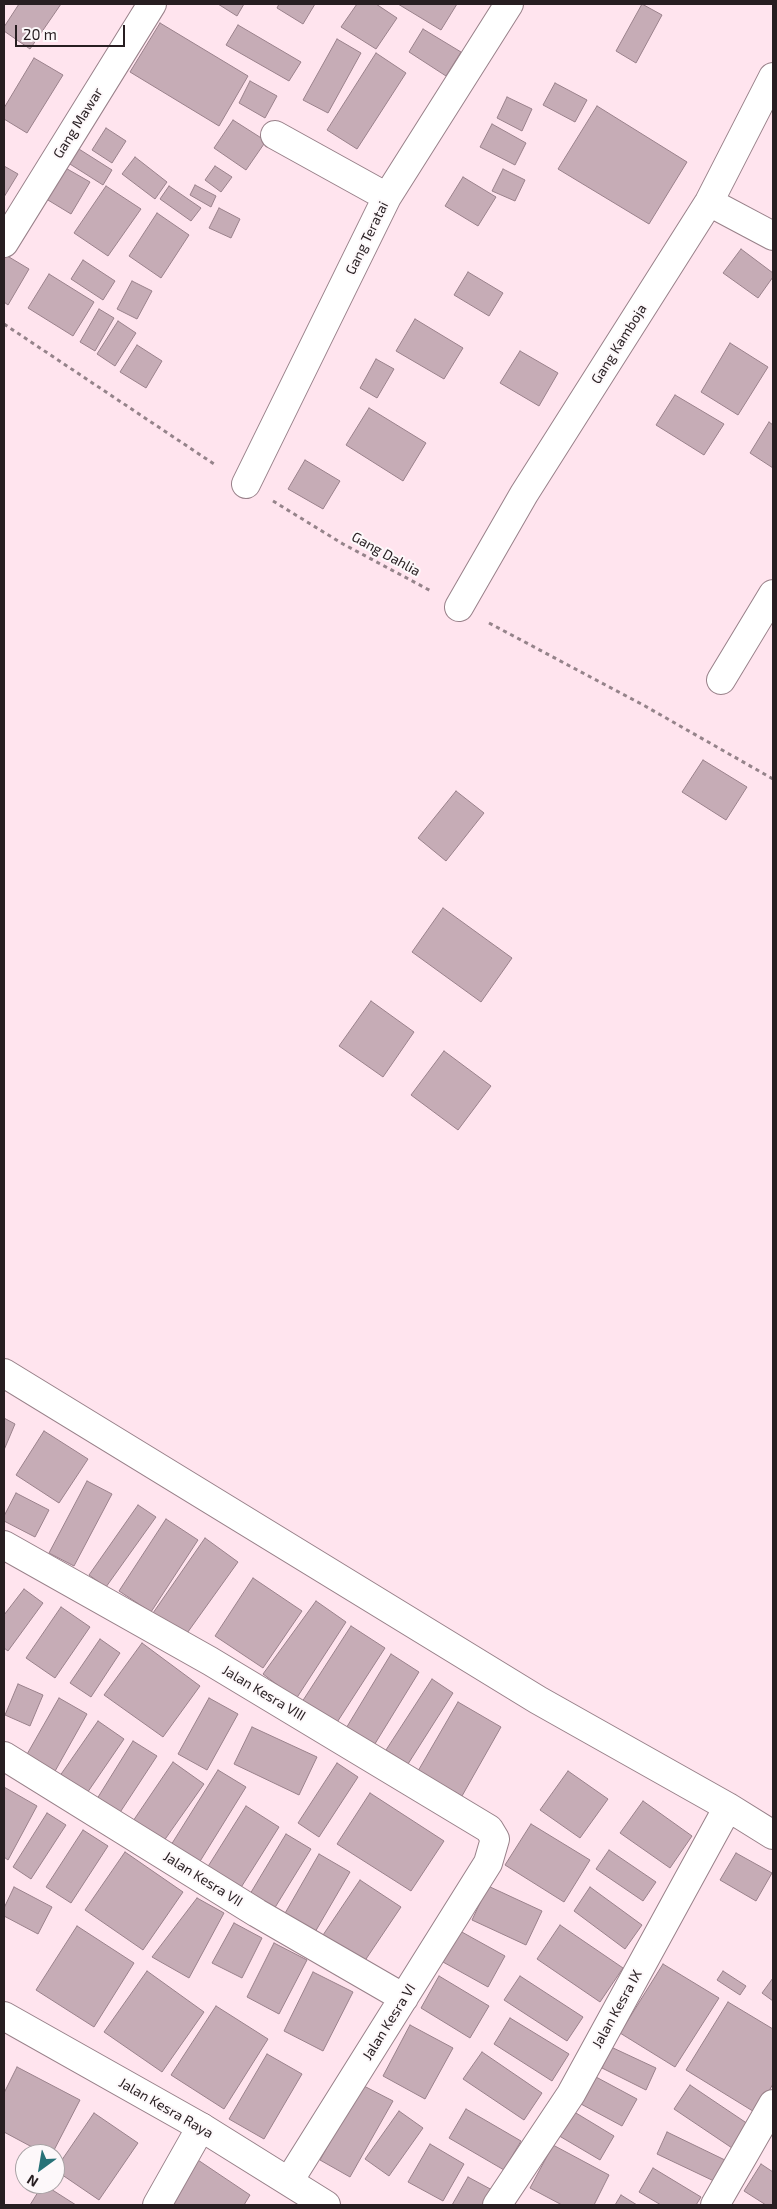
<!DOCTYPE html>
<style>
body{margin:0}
#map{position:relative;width:777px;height:2209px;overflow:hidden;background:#ffe4ee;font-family:"Exo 2",sans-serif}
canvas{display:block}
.frame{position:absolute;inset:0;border:5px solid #271e21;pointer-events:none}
.north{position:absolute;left:15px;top:2144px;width:50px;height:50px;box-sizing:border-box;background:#fdf8fa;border:1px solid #a7a1a3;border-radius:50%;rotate:212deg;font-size:14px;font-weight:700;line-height:20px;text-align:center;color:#271e21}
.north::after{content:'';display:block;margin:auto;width:18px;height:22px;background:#287278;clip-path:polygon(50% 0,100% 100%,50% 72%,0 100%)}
.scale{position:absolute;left:15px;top:25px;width:110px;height:22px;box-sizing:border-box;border:2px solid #271e21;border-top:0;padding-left:6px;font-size:15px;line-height:18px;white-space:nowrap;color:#271e21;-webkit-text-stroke:4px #fdf8fa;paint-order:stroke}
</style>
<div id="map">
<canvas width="777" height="2209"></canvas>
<div class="frame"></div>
<div class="north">N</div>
<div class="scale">20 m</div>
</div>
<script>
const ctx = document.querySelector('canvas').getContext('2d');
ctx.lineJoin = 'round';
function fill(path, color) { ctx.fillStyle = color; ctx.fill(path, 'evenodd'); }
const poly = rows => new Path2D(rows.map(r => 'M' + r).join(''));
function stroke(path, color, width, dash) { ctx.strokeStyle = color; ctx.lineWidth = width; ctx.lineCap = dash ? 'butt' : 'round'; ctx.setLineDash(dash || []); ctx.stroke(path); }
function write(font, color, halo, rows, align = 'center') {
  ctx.font = font + ' "Exo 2",sans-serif'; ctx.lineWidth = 4; ctx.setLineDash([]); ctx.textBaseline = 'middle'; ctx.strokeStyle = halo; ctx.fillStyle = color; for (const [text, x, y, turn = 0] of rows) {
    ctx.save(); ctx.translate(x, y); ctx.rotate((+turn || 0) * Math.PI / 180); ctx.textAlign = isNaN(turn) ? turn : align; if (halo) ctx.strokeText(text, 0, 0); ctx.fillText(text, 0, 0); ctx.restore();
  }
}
const building = poly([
 [19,4,61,4,30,49,4,31,4,27,19,4],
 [218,4,244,4,237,16,218,4],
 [279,4,315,4,303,24,277,8,279,4],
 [357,4,376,4,397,18,376,49,341,27,357,4],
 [398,4,457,4,441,30,398,4],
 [642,4,662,15,636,63,616,51,642,4],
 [160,23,248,76,219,126,130,72,160,23],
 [238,25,301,62,289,81,226,45,238,25],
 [423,29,461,52,446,76,409,52,423,29],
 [337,39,361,53,328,113,303,100,337,39],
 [376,53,406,73,357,149,327,130,376,53],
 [34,58,63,75,27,133,4,119,4,108,34,58],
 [250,81,277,96,265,118,239,103,250,81],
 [555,83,587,100,575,122,543,105,555,83],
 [507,97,532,109,522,131,497,118,507,97],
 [597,106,687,162,649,224,558,169,597,106],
 [233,120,266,141,246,170,214,148,233,120],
 [492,124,526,143,515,165,480,147,492,124],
 [106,128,126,141,112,163,92,150,106,128],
 [71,144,112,170,103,185,62,159,71,144],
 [135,157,167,182,155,199,122,174,135,157],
 [4,166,18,174,4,197,4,166],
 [62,166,90,182,71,214,43,197,62,166],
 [215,166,232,177,221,192,205,180,215,166],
 [503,169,525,180,515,201,492,191,503,169],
 [463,177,496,197,478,226,445,206,463,177],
 [195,185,216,196,211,207,190,195,195,185],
 [106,186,141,209,108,256,74,233,106,186],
 [169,186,201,208,191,221,160,199,169,186],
 [219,208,240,219,231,238,209,228,219,208],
 [157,213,189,235,161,278,129,256,157,213],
 [741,249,773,273,773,277,758,298,723,273,741,249],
 [4,254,29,269,8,305,4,302,4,254],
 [83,260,115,281,103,300,71,279,83,260],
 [468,272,503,293,489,316,454,295,468,272],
 [49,274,94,302,73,336,28,308,49,274],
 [132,281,152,291,137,319,117,309,132,281],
 [99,309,114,318,95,351,80,342,99,309],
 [415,319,463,348,444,379,396,351,415,319],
 [118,321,136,333,115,366,97,354,118,321],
 [730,343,768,367,738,415,701,392,730,343],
 [137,345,162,361,146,388,120,372,137,345],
 [520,351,558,373,539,406,500,383,520,351],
 [376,359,394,369,377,398,360,388,376,359],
 [675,395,724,424,704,455,656,425,675,395],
 [369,408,426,443,403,481,346,445,369,408],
 [769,422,773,425,773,468,750,453,769,422],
 [305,460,340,481,323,509,288,489,305,460],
 [703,760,747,787,726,820,682,792,703,760],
 [456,791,484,813,446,861,418,838,456,791],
 [443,908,512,958,481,1002,412,952,443,908],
 [371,1001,414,1032,383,1077,339,1046,371,1001],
 [444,1051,491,1086,458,1130,411,1095,444,1051],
 [4,1418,15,1424,4,1450,4,1418],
 [44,1431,88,1459,59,1503,16,1475,44,1431],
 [87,1481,112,1494,74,1566,49,1553,87,1481],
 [16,1493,49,1510,35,1537,4,1521,4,1516,16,1493],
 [138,1505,156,1517,106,1587,89,1575,138,1505],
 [166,1519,198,1540,151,1612,119,1591,166,1519],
 [205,1538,238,1562,185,1636,153,1613,205,1538],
 [253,1578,302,1611,263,1668,215,1636,253,1578],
 [24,1589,43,1603,8,1651,4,1648,4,1615,24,1589],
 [316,1601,346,1622,296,1699,263,1674,316,1601],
 [61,1607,90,1627,55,1678,26,1658,61,1607],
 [351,1626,385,1648,334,1727,300,1705,351,1626],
 [100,1639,120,1653,91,1697,70,1683,100,1639],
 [142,1643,200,1686,163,1737,104,1695,142,1643],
 [391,1654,419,1672,373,1747,345,1730,391,1654],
 [432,1679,453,1693,408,1764,386,1750,432,1679],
 [18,1684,43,1695,30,1726,5,1715,18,1684],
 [59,1698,87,1714,54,1773,26,1756,59,1698],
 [209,1698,238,1714,207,1770,178,1754,209,1698],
 [458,1702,501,1727,462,1796,418,1771,458,1702],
 [98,1721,124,1739,83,1799,57,1780,98,1721],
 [252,1727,317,1757,299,1795,234,1764,252,1727],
 [133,1741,157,1756,117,1817,95,1802,133,1741],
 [173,1762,204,1784,161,1845,131,1824,173,1762],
 [337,1763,358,1777,319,1837,298,1823,337,1763],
 [218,1770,246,1787,194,1871,166,1853,218,1770],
 [568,1771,608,1799,580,1838,540,1810,568,1771],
 [4,1787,37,1806,8,1860,4,1857,4,1787],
 [370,1793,444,1841,411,1891,337,1844,370,1793],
 [643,1801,692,1836,670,1868,620,1833,643,1801],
 [246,1806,279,1827,235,1897,202,1876,246,1806],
 [47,1813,66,1825,31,1879,13,1867,47,1813],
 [531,1824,590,1860,564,1902,505,1865,531,1824],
 [83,1830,108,1846,71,1903,46,1887,83,1830],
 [286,1834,311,1849,271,1914,247,1899,286,1834],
 [609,1850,656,1882,643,1901,596,1869,609,1850],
 [125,1852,183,1892,143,1950,85,1910,125,1852],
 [736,1853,772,1873,756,1901,720,1880,736,1853],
 [319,1854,350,1872,311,1939,280,1922,319,1854],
 [360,1880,401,1907,362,1965,321,1938,360,1880],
 [488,1886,542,1911,526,1945,472,1920,488,1886],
 [14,1887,52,1907,38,1934,4,1916,4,1908,14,1887],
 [590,1887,642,1925,625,1949,574,1911,590,1887],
 [197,1898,224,1913,189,1978,152,1957,197,1898],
 [234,1923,262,1938,242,1978,212,1963,234,1923],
 [560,1925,623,1968,600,2002,537,1959,560,1925],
 [77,1926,134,1963,94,2027,36,1990,77,1926],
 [460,1931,505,1956,488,1987,443,1962,460,1931],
 [274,1943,307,1960,279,2014,247,1997,274,1943],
 [663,1964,719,1998,675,2067,620,2033,663,1964],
 [147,1971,204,2012,162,2072,104,2032,147,1971],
 [723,1971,746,1986,740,1995,717,1980,723,1971],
 [313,1972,353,1992,323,2051,284,2031,313,1972],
 [439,1976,489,2006,470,2038,421,2008,439,1976],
 [520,1976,583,2017,567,2041,504,2000,520,1976],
 [773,1978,773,2001,762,1993,773,1978],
 [728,2002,773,2029,773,2084,756,2113,686,2070,728,2002],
 [216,2006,268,2039,224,2109,171,2075,216,2006],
 [510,2018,569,2054,552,2081,494,2044,510,2018],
 [410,2025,453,2048,425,2099,383,2076,410,2025],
 [611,2047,656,2068,646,2090,602,2068,611,2047],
 [482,2052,542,2093,524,2120,463,2079,482,2052],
 [267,2054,302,2074,264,2139,229,2119,267,2054],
 [17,2067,80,2100,52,2154,45,2154,4,2132,4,2093,17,2067],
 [596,2077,637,2099,622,2126,581,2104,596,2077],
 [362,2085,393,2101,350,2177,320,2160,362,2085],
 [690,2085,748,2124,732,2148,674,2109,690,2085],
 [466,2109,521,2141,504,2170,449,2138,466,2109],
 [571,2110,614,2136,600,2160,556,2134,571,2110],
 [399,2111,423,2128,389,2176,365,2159,399,2111],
 [94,2113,138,2143,99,2200,55,2170,94,2113],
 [667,2132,727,2161,716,2182,657,2154,667,2132],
 [430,2144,464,2164,443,2201,408,2182,430,2144],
 [553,2145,609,2175,594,2205,562,2205,530,2188,553,2145],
 [189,2154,250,2195,244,2205,160,2205,189,2154],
 [761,2164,773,2172,773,2205,766,2205,744,2191,761,2164],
 [653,2168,701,2197,696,2205,661,2205,639,2192,653,2168],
 [468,2177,494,2191,486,2205,452,2205,468,2177],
 [43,2184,76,2205,30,2205,43,2184],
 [621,2195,637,2205,615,2205,621,2195]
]);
fill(building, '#c6acb6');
stroke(building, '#9a818b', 1);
const street = poly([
 [275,135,387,197],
 [709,202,773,236],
 [4,243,152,4],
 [246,484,387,197,509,4],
 [459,607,524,494,709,202,773,77],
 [721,680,773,594],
 [4,1373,538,1700,728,1807,773,1835],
 [4,1545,210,1661,489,1829,495,1839,488,1863,289,2181],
 [4,1756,257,1913,404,1998],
 [157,2205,201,2127],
 [497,2205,571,2094,728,1807],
 [715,2205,773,2104]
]);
const secondary = poly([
 [4,2016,201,2127,326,2205]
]);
stroke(street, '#988089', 30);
stroke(secondary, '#988089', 30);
stroke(poly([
 [4,324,217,466],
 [273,501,343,544,431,591],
 [489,623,645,706,773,779]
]), '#95838a', 3, [4, 4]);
stroke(street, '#fff', 28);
stroke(secondary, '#fff', 28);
write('14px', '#271e21', '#fdf8fa', [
 ["Gang Mawar",78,123,-58],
 ["Gang Teratai",367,238,-64],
 ["Gang Kamboja",619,344,-58],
 ["Gang Dahlia",386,554,29],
 ["Jalan Kesra VIII",264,1693,31],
 ["Jalan Kesra VII",203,1879,32],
 ["Jalan Kesra IX",617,2009,-61],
 ["Jalan Kesra VI",389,2022,-58],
 ["Jalan Kesra Raya",166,2108,30]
]);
</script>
